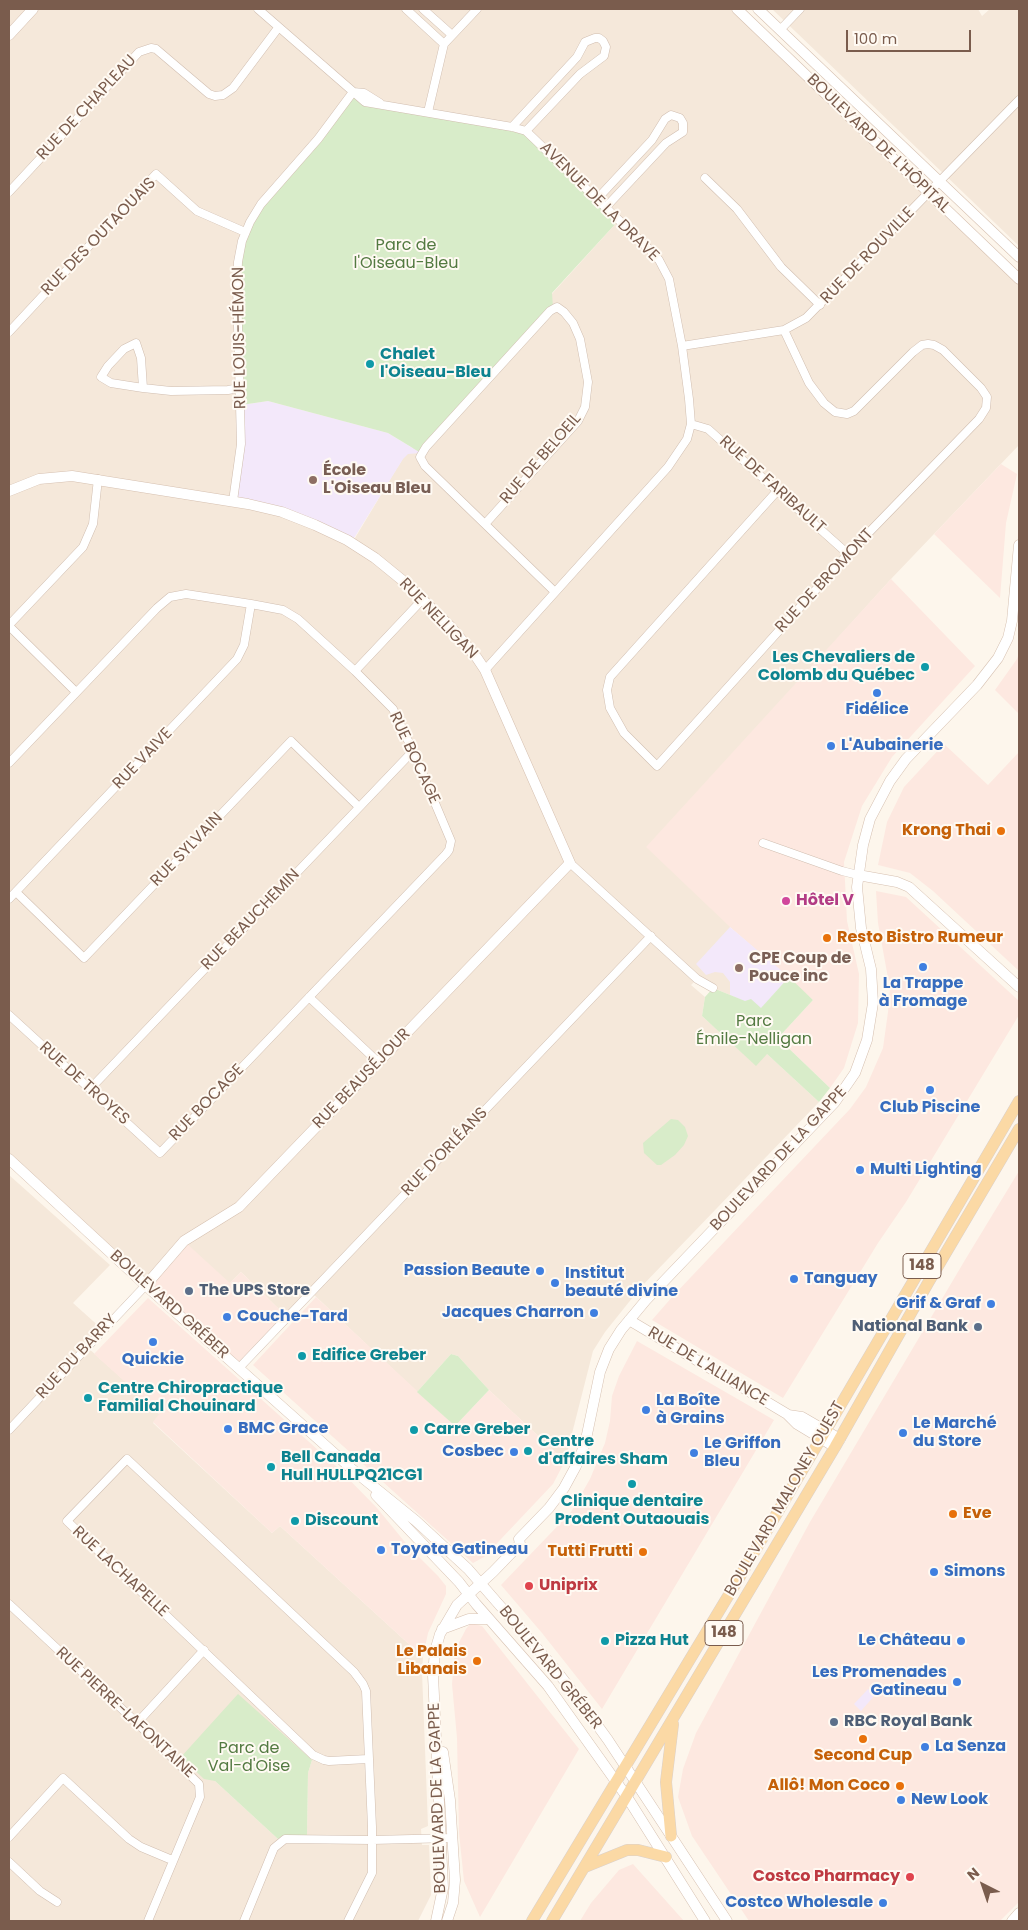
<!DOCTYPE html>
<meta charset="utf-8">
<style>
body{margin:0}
#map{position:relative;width:1028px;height:1930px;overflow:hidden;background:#fdf6ec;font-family:Poppins,sans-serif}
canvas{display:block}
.frame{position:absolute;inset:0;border:10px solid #7a5c4d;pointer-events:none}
.north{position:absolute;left:958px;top:1860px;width:50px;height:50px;-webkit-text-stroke:4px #fffaf3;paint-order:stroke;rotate:319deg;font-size:14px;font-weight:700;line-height:20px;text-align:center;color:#7a5c4d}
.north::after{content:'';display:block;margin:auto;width:18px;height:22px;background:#7a5c4d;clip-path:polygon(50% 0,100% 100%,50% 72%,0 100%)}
.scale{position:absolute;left:846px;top:30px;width:125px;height:22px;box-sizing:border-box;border:2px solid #7a5c4d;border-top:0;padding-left:6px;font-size:15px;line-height:18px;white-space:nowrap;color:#7a5c4d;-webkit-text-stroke:4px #fffaf3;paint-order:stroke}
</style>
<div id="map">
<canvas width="1028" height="1930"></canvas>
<div class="frame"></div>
<div class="north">N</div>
<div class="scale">100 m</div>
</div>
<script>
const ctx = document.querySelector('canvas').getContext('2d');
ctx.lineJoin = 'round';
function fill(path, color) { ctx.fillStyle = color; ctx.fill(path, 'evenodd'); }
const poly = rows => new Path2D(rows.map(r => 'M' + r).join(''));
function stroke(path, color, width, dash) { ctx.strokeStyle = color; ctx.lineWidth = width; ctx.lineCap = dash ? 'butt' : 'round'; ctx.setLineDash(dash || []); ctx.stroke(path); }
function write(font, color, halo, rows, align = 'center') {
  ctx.font = font + ' Poppins,sans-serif'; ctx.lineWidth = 4; ctx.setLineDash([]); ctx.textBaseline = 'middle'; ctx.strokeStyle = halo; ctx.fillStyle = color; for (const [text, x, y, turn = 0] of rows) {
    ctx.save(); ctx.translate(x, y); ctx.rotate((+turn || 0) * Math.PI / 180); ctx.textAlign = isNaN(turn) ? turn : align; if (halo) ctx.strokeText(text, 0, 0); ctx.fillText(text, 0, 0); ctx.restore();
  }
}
fill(poly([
 [9,9,737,9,1019,279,1019,445,891,579,839,637,730,927,745,1001,713,988,697,979,691,985,705,997,702,1016,756,1065,766,1053,819,1102,641,1287,605,1332,593,1351,565,1461,489,1390,458,1356,451,1354,417,1392,311,1292,287,1317,241,1272,230,1283,146,1285,9,1159],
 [619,220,403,458,352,543,248,504,241,405],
 [772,9,978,9,982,16,990,9,1019,9,1019,246],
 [9,1175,110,1265,73,1303,103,1330,87,1347,134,1389,132,1391,160,1415,153,1423,272,1533,280,1526,423,1657,422,1672,428,1826,421,1829,422,1845,429,1845,431,1895,418,1921,9,1921],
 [312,1760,308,1773,307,1835,282,1837,278,1839,215,1781]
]), '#f5e8da');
fill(poly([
 [1001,464,1017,474,1006,523,1000,598,934,534],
 [891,579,975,666,892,757,862,806,844,862,847,921,859,974,858,1023,844,1068,830,1088,778,1038,813,1000,730,927,646,847],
 [1019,653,1019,714,995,690,1017,659],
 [944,744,988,785,1019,752,1019,971,933,891,910,873,878,865,887,822,904,787],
 [876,891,906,897,1019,1001,1019,1015,906,1202,878,1243,783,1398,652,1320,673,1296,850,1109,866,1087,883,1048,888,1012,890,989,878,923],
 [1019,1171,1019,1902,1000,1921,749,1921,692,1836,678,1797,683,1769,696,1733,810,1522,965,1260],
 [184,1241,230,1283,241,1272,287,1317,239,1368,146,1285],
 [316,1297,455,1426,489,1390,565,1461,553,1484,484,1557,473,1563,253,1365],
 [148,1298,336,1466,377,1508,409,1547,438,1576,446,1586,446,1594,428,1633,423,1657,280,1526,272,1533,153,1422,159,1414,132,1391,133,1389,94,1354],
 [637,1341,774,1420,602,1709,542,1633,501,1585,571,1512,590,1479,605,1443,610,1421,612,1396,619,1376],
 [471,1623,482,1626,579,1749,480,1917,464,1881,459,1833,457,1738,452,1684,455,1650,466,1629],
 [633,1864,684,1921,580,1921,591,1903,619,1870]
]), '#fde8e0');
fill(poly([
 [268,401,388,433,421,453,408,454,403,459,351,543,331,532,233,501,241,405],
 [730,927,789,977,761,1009,730,995,730,982,723,973,715,972,706,975,696,964],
 [868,1689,875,1695,861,1711,854,1704]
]), '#f3e8fa');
fill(poly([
 [353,92,361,99,519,129,619,220,552,293,553,308,421,453,388,433,268,401,241,405,238,262,250,222],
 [789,977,813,1000,778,1038,830,1088,819,1102,767,1054,756,1066,702,1016,705,997,713,988,745,1001,751,999,761,1008],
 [671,1119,678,1120,685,1127,688,1136,684,1145,675,1155,661,1165,657,1165,644,1153,643,1143],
 [451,1354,458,1356,489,1390,455,1426,417,1392],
 [238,1694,312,1760,308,1773,307,1836,282,1837,278,1839,215,1781,204,1779,181,1757]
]), '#d8ecc9');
const street = poly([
 [258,9,365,102,512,127,526,131,650,250,659,260,669,279,682,346,689,399,691,424,687,439,668,467,485,670],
 [406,9,444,44],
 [423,9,452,35],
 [780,30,800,9],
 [353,92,364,93,380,103],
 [428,112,444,44,477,9],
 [512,127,577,57,585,42,595,38,599,38,603,41,606,47,604,56,580,74,526,131],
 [705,178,737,209,781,267,820,305],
 [9,192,139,52,151,48,156,49,209,94,215,96,223,95,233,88,278,28],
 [597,199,652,140,665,119,671,115,680,118,683,123,683,132,666,143,606,207],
 [9,332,156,174,197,211,245,232],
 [682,346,784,330,806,318,1019,100],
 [143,388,141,358,136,343,124,349,108,366,101,377,111,383,143,388,171,391,228,390,240,388],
 [691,424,708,429,848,554],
 [778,490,610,677,607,690,610,708,624,733,657,766,848,554,979,419,986,408,987,397,981,388,943,350,934,345,928,344,922,345,913,352,854,411,847,414,835,412,824,403,809,383,784,330],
 [233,501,241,444,237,286,238,262,242,241,250,222,261,204,318,139,353,92],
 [485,524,578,421,585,407,588,382,580,339,573,323,564,312,557,307,550,311,426,447,420,457,425,466,555,592],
 [9,625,83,547,93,524,98,479],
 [9,626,76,692],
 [355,671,422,600],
 [9,763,157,608,170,597,186,594,251,604,283,610,298,619,355,671,393,709,413,751,451,841,449,850,446,854,160,1153,9,1015],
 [763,843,842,871,858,875],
 [570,863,697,979,713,988],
 [16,892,84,958,291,741,359,807],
 [9,899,237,659,244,645,251,604],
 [309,997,378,1062],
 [90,1089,413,751],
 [239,1368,651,936],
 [9,1430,146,1285],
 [9,1604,137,1723,199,1784,200,1797,148,1921],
 [137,1723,204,1650],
 [9,1837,63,1778,129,1839,141,1847,172,1860],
 [9,1862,40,1891,57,1902],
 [244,1921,274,1848,285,1839,372,1840,453,1838],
 [348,1921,372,1873,372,1827,366,1691,363,1684,354,1672,127,1459,67,1521,313,1755,324,1760,329,1761,368,1759]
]);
const secondary = poly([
 [737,9,1019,279],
 [758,9,1019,257],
 [9,35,33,9],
 [9,491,39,479,72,476,248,504,282,512,315,525,347,540,375,558,402,580,450,626,477,658,485,670,570,863,239,1207,184,1241,146,1285],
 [858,875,897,882,909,887,1019,987],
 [9,1159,152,1291,353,1470,416,1521,468,1569,556,1670,579,1700,608,1740,727,1921],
 [629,1320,787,1414,797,1424,835,1447],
 [788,1415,802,1417,840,1439],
 [376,1495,459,1582,476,1604,548,1686,627,1797,705,1921],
 [442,1629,469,1619,489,1619],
 [443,1752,450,1800,455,1880,453,1903,447,1921],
 [436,1921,443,1888,433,1675,435,1651,440,1634,457,1605,493,1572,520,1544,519,1539,549,1508,564,1488,576,1466,585,1444,600,1372,609,1349,621,1330,646,1300,835,1102,855,1073,867,1040,873,1003,871,969,861,928,857,887,863,845,870,819,890,781,906,759,977,685,998,658,1008,638,1012,621,1019,545],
 [1012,1921,1019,1913]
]);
const primary = poly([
 [671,1836,666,1782,673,1724],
 [585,1867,627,1850,638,1850,666,1857],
 [532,1921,739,1578,1019,1101],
 [552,1921,835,1447,928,1283,1019,1129]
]);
stroke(street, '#d1beb0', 9);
stroke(secondary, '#d6c0b0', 11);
stroke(primary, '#dad1cd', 12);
stroke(street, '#fff', 8);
stroke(secondary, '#fff', 10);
stroke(primary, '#fbd9a5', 11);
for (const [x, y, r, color] of [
 [370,364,5,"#0f9aa8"],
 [313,480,5,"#8d6e63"],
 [925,667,5,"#0f9aa8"],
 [877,693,5,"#3f7fe0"],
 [831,746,5,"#3f7fe0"],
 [1001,831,5,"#e8710a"],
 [786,901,5,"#d1479c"],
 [827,938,5,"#e8710a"],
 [923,967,5,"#3f7fe0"],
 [739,968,5,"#8d6e63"],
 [930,1090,5,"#3f7fe0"],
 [860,1170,5,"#3f7fe0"],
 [540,1271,5,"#3f7fe0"],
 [794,1279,5,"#3f7fe0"],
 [555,1283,5,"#3f7fe0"],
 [189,1291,5,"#5c6f8a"],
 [991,1304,5,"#3f7fe0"],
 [594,1313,5,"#3f7fe0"],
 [227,1317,5,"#3f7fe0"],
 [978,1327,5,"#5c6f8a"],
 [153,1342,5,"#3f7fe0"],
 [302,1356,5,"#0f9aa8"],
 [88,1398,5,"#0f9aa8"],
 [646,1410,5,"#3f7fe0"],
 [228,1429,5,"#3f7fe0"],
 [414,1430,5,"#0f9aa8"],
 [903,1433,5,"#3f7fe0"],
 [528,1451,5,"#0f9aa8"],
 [514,1452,5,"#3f7fe0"],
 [694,1453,5,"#3f7fe0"],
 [271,1467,5,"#0f9aa8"],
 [632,1484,5,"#0f9aa8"],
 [953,1514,5,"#e8710a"],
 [295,1521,5,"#0f9aa8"],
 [381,1550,5,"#3f7fe0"],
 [643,1552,5,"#e8710a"],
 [934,1572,5,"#3f7fe0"],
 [529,1586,5,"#e0444e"],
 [605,1641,5,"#0f9aa8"],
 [961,1641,5,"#3f7fe0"],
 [477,1661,5,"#e8710a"],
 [957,1682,5,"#3f7fe0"],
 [834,1722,5,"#5c6f8a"],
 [863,1739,5,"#e8710a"],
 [925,1747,5,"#3f7fe0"],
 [900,1786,5,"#e8710a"],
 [901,1800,5,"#3f7fe0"],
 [910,1877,5,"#e0444e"],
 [883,1903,5,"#3f7fe0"]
]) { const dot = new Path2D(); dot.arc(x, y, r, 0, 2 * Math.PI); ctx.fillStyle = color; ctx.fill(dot); stroke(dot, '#fffaf3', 2); }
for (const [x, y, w] of [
 [922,1266,38],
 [724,1633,38]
]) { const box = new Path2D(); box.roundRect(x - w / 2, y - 12.5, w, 25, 4); ctx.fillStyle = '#fffaf3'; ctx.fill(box); stroke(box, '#7a5c4d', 1); }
write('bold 15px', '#7a5c4d', null, [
 ["148",922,1266],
 ["148",724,1633]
]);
write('16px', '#7a5c4d', '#fffaf3', [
 ["RUE DE CHAPLEAU",87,108,-47],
 ["BOULEVARD DE L'HÔPITAL",878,144,44],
 ["AVENUE DE LA DRAVE",599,202,45],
 ["RUE DES OUTAOUAIS",99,237,-46],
 ["RUE DE ROUVILLE",868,256,-46],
 ["RUE LOUIS-HÉMON",240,338,-91],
 ["RUE DE BELOEIL",541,459,-49],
 ["RUE DE FARIBAULT",772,485,42],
 ["RUE DE BROMONT",825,581,-47],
 ["RUE NELLIGAN",438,619,46],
 ["RUE BOCAGE",414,758,65],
 ["RUE VAIVE",143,759,-46],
 ["RUE SYLVAIN",187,850,-46],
 ["RUE BEAUCHEMIN",251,920,-46],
 ["RUE BEAUSÉJOUR",362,1079,-46],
 ["RUE DE TROYES",84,1084,42],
 ["RUE BOCAGE",207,1103,-46],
 ["RUE D'ORLÉANS",445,1152,-46],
 ["BOULEVARD DE LA GAPPE",779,1159,-47],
 ["BOULEVARD GRÉBER",169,1305,42],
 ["RUE DU BARRY",77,1357,-47],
 ["RUE DE L'ALLIANCE",708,1367,31],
 ["BOULEVARD MALONEY OUEST",785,1499,-60],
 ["RUE LACHAPELLE",120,1572,43],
 ["BOULEVARD GRÉBER",550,1668,51],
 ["RUE PIERRE-LAFONTAINE",125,1713,43],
 ["BOULEVARD DE LA GAPPE",438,1798,-92]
]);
write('16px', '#537a41', '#fffaf3', [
 ["Parc de",406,246],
 ["l'Oiseau-Bleu",406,264],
 ["Parc",754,1022],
 ["Émile-Nelligan",754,1040],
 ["Parc de",249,1749],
 ["Val-d'Oise",249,1767]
]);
write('bold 16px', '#0d838f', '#fffaf3', [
 ["Chalet",380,355],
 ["l'Oiseau-Bleu",380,373],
 ["Les Chevaliers de",915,658,"right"],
 ["Colomb du Québec",915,676,"right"],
 ["Edifice Greber",312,1356],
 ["Centre Chiropractique",98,1389],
 ["Familial Chouinard",98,1407],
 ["Carre Greber",424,1430],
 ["Centre",538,1442],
 ["d'affaires Sham",538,1460],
 ["Bell Canada",281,1458],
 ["Hull HULLPQ21CG1",281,1476],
 ["Clinique dentaire",632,1502,"center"],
 ["Prodent Outaouais",632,1520,"center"],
 ["Discount",305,1521],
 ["Pizza Hut",615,1641]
], 'left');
write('bold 16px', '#785e54', '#fffaf3', [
 ["École",323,471],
 ["L'Oiseau Bleu",323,489],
 ["CPE Coup de",749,959],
 ["Pouce inc",749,977]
], 'left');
write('bold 16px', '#366cbe', '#fffaf3', [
 ["Fidélice",877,710,"center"],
 ["L'Aubainerie",841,746],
 ["La Trappe",923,984,"center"],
 ["à Fromage",923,1002,"center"],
 ["Club Piscine",930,1108,"center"],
 ["Multi Lighting",870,1170],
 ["Passion Beaute",530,1271,"right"],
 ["Institut",565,1274],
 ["beauté divine",565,1292],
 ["Tanguay",804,1279],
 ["Grif & Graf",981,1304,"right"],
 ["Jacques Charron",584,1313,"right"],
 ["Couche-Tard",237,1317],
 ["Quickie",153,1360,"center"],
 ["La Boîte",656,1401],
 ["à Grains",656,1419],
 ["Le Marché",913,1424],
 ["du Store",913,1442],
 ["BMC Grace",238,1429],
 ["Le Griffon",704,1444],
 ["Bleu",704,1462],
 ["Cosbec",504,1452,"right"],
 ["Toyota Gatineau",391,1550],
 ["Simons",944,1572],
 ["Le Château",951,1641,"right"],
 ["Les Promenades",947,1673,"right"],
 ["Gatineau",947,1691,"right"],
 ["La Senza",935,1747],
 ["New Look",911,1800],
 ["Costco Wholesale",873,1903,"right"]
], 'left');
write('bold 16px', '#c56008', '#fffaf3', [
 ["Krong Thai",991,831],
 ["Resto Bistro Rumeur",837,938,"left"],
 ["Eve",963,1514,"left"],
 ["Tutti Frutti",633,1552],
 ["Le Palais",467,1652],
 ["Libanais",467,1670],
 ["Second Cup",863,1756,"center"],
 ["Allô! Mon Coco",890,1786]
], 'right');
write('bold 16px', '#b23c85', '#fffaf3', [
 ["Hôtel V",796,901]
], 'left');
write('bold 16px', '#4e5e75', '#fffaf3', [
 ["The UPS Store",199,1291],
 ["National Bank",968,1327,"right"],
 ["RBC Royal Bank",844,1722]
], 'left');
write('bold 16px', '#be3a42', '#fffaf3', [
 ["Uniprix",539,1586],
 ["Costco Pharmacy",900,1877,"right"]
], 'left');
</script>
